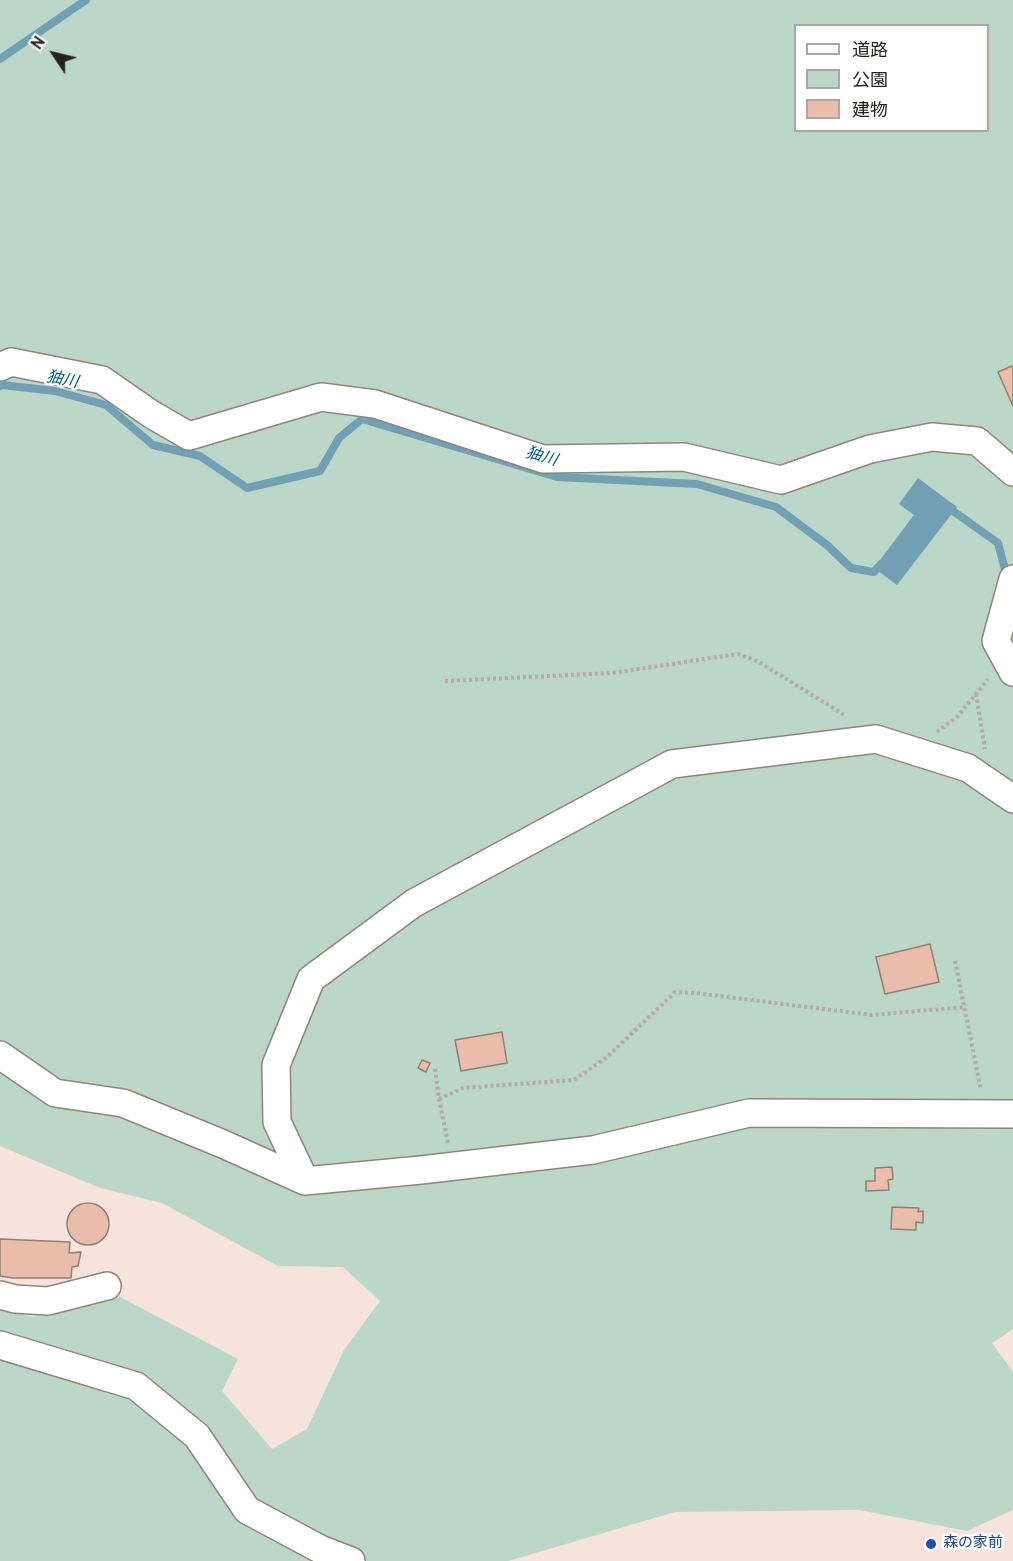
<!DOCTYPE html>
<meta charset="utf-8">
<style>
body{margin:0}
#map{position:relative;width:1013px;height:1561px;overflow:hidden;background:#f6e3dc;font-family:Overpass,"Noto Sans JP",sans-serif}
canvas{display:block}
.legend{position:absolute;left:794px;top:24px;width:195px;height:108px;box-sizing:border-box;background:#fff;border:2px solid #a9a6a5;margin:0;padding:8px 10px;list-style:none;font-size:18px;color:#28211f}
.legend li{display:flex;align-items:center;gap:12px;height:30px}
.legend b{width:30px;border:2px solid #a9a6a5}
.north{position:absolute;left:24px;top:24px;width:60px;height:60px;-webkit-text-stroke:4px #fff;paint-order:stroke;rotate:305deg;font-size:16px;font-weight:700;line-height:24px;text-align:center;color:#28211f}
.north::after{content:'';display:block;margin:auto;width:21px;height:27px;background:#28211f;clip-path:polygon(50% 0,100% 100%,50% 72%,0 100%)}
</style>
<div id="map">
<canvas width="1013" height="1561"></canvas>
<ul class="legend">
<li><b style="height:8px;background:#fff"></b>道路</li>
<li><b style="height:16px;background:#bad7c8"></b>公園</li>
<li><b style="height:16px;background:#eabdaa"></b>建物</li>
</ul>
<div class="north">N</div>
</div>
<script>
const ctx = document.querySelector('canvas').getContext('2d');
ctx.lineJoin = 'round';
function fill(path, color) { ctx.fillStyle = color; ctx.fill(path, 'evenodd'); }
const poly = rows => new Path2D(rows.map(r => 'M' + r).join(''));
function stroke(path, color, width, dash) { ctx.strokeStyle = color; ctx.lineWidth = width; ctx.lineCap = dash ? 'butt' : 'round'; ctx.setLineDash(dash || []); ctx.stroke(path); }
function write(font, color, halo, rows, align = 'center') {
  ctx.font = font + ' Overpass,"Noto Sans JP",sans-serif'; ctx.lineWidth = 5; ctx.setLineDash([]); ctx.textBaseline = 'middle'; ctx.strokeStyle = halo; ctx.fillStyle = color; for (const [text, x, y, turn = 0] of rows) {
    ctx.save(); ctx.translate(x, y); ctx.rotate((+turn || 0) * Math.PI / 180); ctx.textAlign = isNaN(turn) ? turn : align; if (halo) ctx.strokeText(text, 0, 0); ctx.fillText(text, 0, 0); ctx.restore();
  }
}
fill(poly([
 [0,0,1013,0,1013,1329,992,1343,1013,1372,1013,1510,967,1531,859,1510,675,1512,508,1561,0,1561,0,1306,32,1317,120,1297,238,1359,222,1391,272,1449,307,1429,344,1350,380,1301,343,1267,278,1266,162,1203,100,1188,0,1146],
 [796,26,988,26,988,130,796,130]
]), '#bad7c8');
fill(poly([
 [918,478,957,507,897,585,874,568,914,515,899,504]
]), '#72a0b5');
stroke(poly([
 [0,59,86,0],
 [0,386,2,385,55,391,106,405,153,445,200,456,247,488,320,471,339,438,362,419,557,477,697,484,776,507,827,545,851,568,874,572,881,564],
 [946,506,998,543,1007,577]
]), '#72a0b5', 8);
const building = poly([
 [1012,366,1013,368,1013,406,998,372,1012,366],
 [930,944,939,982,885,994,876,957,930,944],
 [502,1032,507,1063,461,1071,455,1040,502,1032],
 [422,1060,430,1063,426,1072,418,1068,422,1060],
 [892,1167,893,1179,888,1180,889,1190,866,1191,866,1181,875,1181,875,1168,892,1167],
 '67 1224a21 21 0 1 1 42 0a21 21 0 1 1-42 0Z',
 [892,1207,919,1208,918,1212,923,1211,923,1223,916,1222,916,1230,891,1229,892,1207],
 [0,1239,70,1242,69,1253,81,1252,78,1266,72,1267,71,1278,13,1278,0,1276,0,1239]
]);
fill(building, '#eabdaa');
stroke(building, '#8f7f78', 1.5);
const minor = poly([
 [0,367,11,362,102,380,151,414,189,436,321,397,375,404,543,459,684,457,781,480,870,449,932,437,977,441,1013,472],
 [1013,579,996,641,1013,672],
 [0,1055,55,1093,123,1103,223,1144,305,1181,421,1170,593,1150,749,1113,1013,1114],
 [305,1181,277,1122,276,1065,311,979,414,903,672,764,876,739,968,768,1013,799],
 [0,1295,15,1299,48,1301,107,1286],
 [0,1345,136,1386,197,1436,247,1510,320,1549,351,1561]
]);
stroke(minor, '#93837c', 30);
stroke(poly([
 [445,681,612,673,738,654,757,661,846,716],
 [976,694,985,749],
 [937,732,958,716,988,679],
 [955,961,981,1090],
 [435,1069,439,1099,448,1143],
 [439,1099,463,1088,574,1080,606,1058,675,992,695,993,872,1015,964,1007]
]), '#b7a8a2', 4, [3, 3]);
stroke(minor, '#fff', 27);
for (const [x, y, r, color] of [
 [931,1544,6,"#1a4fb4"]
]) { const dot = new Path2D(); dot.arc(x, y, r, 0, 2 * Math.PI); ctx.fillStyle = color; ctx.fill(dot); stroke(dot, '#fff', 2); }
write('15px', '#164399', '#fff', [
 ["森の家前",943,1544]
], 'left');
write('italic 16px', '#005c7a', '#fff', [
 ["㹨川",62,381,11],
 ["㹨川",541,458,16]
]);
</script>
